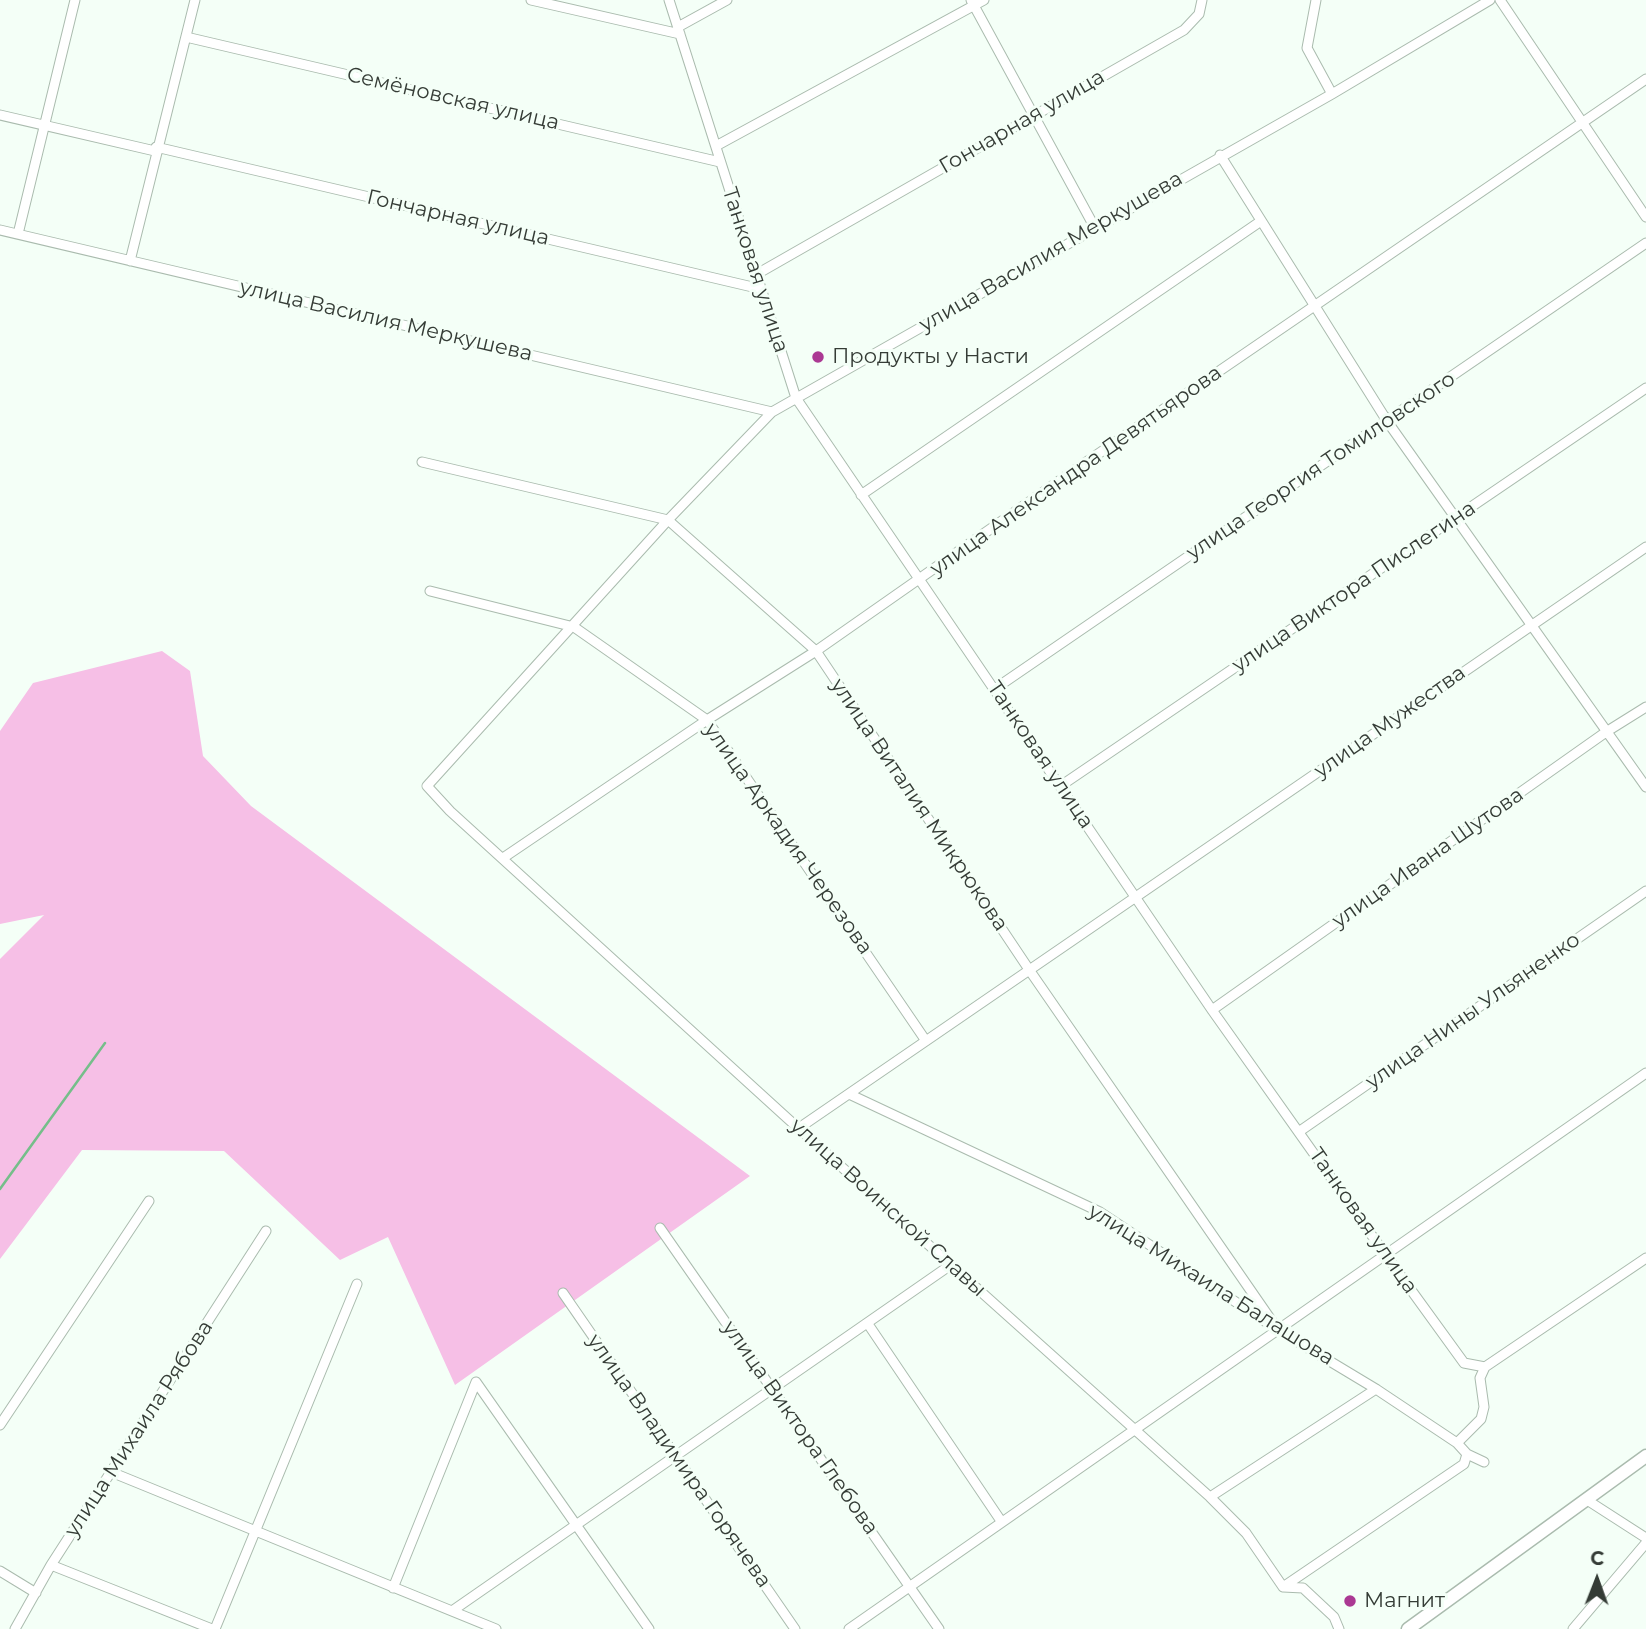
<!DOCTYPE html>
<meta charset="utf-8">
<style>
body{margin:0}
#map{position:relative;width:1646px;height:1629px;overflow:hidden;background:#f4fff7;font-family:Montserrat,sans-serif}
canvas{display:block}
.north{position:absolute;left:1562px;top:1545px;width:70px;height:70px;-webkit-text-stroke:5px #f4fff7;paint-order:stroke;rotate:1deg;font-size:19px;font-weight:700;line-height:28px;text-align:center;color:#353c36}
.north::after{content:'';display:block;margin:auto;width:24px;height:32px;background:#353c36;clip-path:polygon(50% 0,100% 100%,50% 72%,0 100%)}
</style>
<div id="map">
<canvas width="1646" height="1629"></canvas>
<div class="north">С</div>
</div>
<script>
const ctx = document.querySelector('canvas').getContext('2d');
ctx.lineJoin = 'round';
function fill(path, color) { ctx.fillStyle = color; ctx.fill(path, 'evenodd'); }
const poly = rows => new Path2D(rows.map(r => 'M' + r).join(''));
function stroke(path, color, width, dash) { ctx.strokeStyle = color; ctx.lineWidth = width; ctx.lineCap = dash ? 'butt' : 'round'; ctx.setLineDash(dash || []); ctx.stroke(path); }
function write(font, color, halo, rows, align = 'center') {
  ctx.font = font + ' Montserrat,sans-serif'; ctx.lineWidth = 6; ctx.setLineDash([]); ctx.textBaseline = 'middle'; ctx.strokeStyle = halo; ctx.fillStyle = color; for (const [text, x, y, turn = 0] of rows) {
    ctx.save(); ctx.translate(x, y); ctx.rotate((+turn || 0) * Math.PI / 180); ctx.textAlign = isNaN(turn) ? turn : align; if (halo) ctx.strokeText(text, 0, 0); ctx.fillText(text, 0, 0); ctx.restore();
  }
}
fill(poly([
 [162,651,190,671,203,756,251,806,750,1176,455,1385,388,1237,340,1260,224,1151,82,1150,0,1259,0,959,44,915,0,924,0,731,33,683]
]), '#f6bfe6');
stroke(poly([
 [0,1189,105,1043]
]), '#75be8a', 2.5);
const minor = poly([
 [531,0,680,34],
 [669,0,796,398,1212,1010,1385,1254,1464,1363,1485,1367,1480,1378,1484,1407,1481,1419,1457,1443],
 [971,0,1095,228],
 [1316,0,1307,48,1332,94],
 [1500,0,1646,217],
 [678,27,727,0],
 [186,37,720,162],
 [0,115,155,151],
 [716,146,984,0],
 [156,147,761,289],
 [1220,155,1387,421,1646,787],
 [0,230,772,412,1332,94,1490,0],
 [18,234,75,0],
 [130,261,195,0],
 [757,274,1184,30,1199,14,1202,0],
 [772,412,668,520,427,786,450,811,787,1118,1210,1497,1246,1533,1283,1587],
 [422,462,668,520,816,651,1030,971,1278,1330],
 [861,495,1261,221],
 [430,591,574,627,707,720,926,1041],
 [996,688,1646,243],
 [1062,785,1646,388],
 [503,858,707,720,816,651,1079,467,1646,79],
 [1212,1010,1606,732,1646,707],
 [849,1094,1100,1212,1278,1330,1376,1389,1457,1443,1467,1454,1484,1462],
 [799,1128,1646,547],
 [1300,1131,1646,891],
 [660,1228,939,1629],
 [563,1293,795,1629],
 [868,1324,1001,1521],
 [1485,1367,1646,1258],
 [476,1382,649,1629],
 [0,1425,149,1201],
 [111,1472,496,1629],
 [1210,1497,1376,1389],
 [1587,1500,1646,1538],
 [51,1565,212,1629],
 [0,1571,36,1593],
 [1283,1587,1464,1464,1467,1454],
 [1283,1587,1303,1588,1334,1617,1339,1629],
 [393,1588,476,1382],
 [452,1611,952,1264],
 [15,1629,51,1565,266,1231],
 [215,1629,357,1284],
 [849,1629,1646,1073],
 [1573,1629,1646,1543]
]);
const tertiary = poly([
 [1408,1629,1646,1456]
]);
stroke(minor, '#aabbae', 11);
stroke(tertiary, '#aabbae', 15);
stroke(minor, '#fff', 9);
stroke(tertiary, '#fff', 12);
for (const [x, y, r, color] of [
 [818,357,7,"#ab3993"],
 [1350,1601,7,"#ab3993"]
]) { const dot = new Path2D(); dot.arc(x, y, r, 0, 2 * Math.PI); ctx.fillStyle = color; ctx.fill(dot); stroke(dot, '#f4fff7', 2.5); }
write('21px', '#353c36', '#f4fff7', [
 ["Семёновская улица",453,99,13],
 ["Гончарная улица",1022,122,-30],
 ["Гончарная улица",458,218,13],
 ["улица Василия Меркушева",1051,252,-30],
 ["Танковая улица",755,270,72],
 ["улица Василия Меркушева",386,321,13],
 ["улица Георгия Томиловского",1321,466,-34],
 ["улица Александра Девятьярова",1076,471,-35],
 ["улица Виктора Пислегина",1354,587,-34],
 ["улица Мужества",1390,722,-35],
 ["Танковая улица",1040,755,56],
 ["улица Виталия Микрюкова",919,805,56],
 ["улица Аркадия Черезова",788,839,55],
 ["улица Ивана Шутова",1428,858,-35],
 ["улица Нины Ульяненко",1473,1011,-35],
 ["улица Воинской Славы",888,1208,42],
 ["Танковая улица",1363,1221,55],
 ["улица Михаила Балашова",1211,1285,32],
 ["улица Виктора Глебова",800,1428,55],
 ["улица Михаила Рябова",139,1429,-57],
 ["улица Владимира Горячева",679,1461,55]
]);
write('21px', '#353c36', '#f4fff7', [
 ["Продукты у Насти",832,357],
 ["Магнит",1364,1601]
], 'left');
</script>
